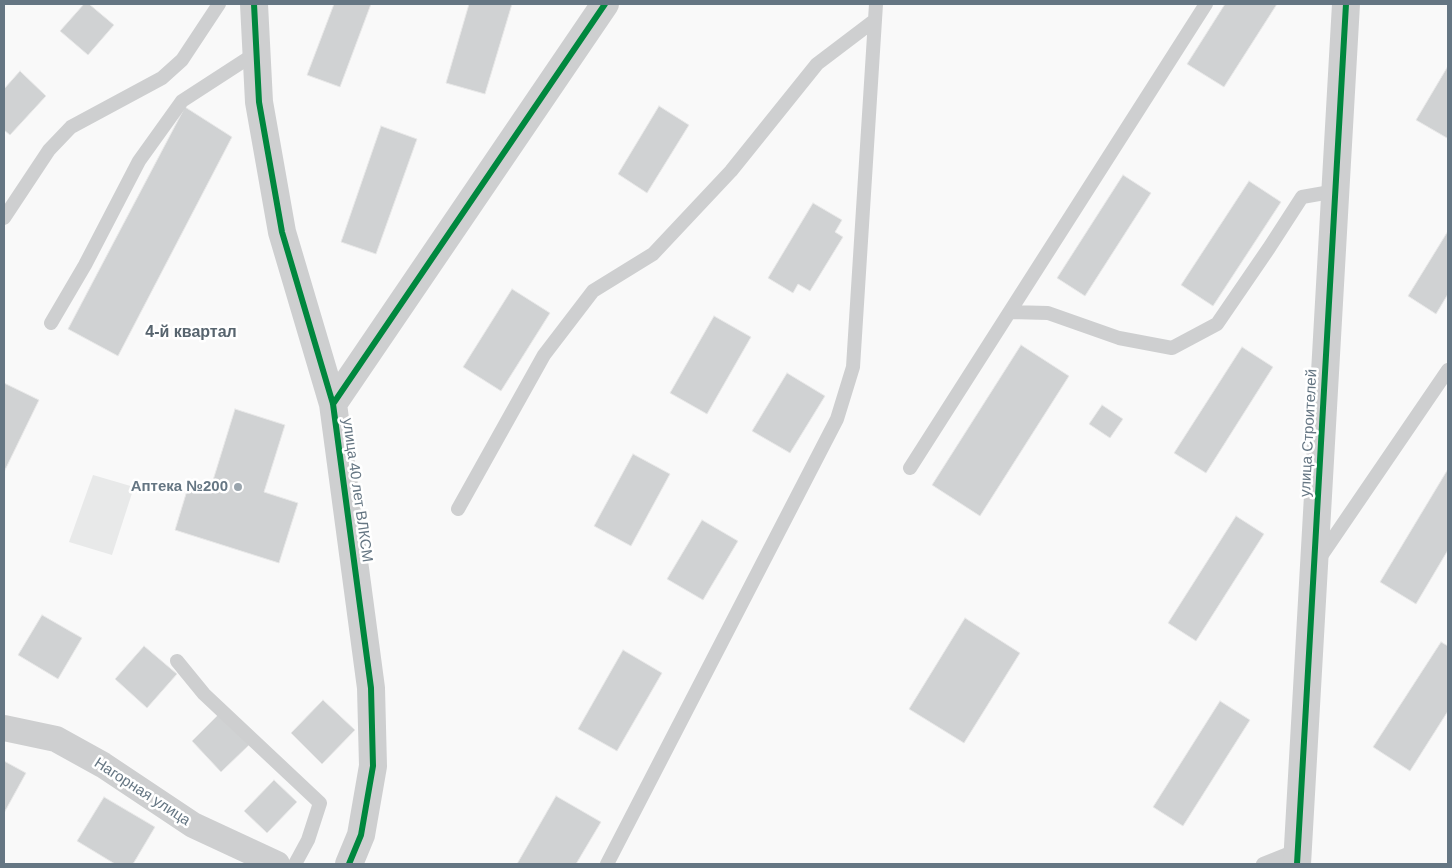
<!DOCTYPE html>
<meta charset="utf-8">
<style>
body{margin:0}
#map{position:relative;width:1452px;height:868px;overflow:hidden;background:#f9f9f9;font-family:Arial,sans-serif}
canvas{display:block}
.frame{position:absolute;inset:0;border:5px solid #657683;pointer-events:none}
</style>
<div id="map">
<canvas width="1452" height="868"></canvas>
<div class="frame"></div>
</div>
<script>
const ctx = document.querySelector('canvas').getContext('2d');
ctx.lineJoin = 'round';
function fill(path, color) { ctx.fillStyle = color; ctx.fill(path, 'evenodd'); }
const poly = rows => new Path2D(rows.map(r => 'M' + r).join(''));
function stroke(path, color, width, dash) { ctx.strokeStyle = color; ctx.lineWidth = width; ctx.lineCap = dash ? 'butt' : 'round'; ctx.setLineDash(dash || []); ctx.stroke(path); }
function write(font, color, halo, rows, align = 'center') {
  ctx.font = font + ' Arial,sans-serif'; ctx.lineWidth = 5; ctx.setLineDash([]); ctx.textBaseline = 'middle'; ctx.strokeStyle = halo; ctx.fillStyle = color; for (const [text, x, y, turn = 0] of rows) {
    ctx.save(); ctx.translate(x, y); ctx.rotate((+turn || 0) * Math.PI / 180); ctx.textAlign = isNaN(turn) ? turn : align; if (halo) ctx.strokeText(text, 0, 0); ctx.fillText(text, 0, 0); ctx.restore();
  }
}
fill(poly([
 [93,475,134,487,112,555,69,542]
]), '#e8e9e9');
const building = poly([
 [84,4,89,4,114,25,88,55,60,31,84,4],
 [334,4,371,4,340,87,307,75,334,4],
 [469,4,512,4,485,94,446,83,469,4],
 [1225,4,1277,4,1224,87,1187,64,1225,4],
 [1448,66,1448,136,1447,138,1416,120,1448,66],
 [20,71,46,96,10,135,4,130,4,89,20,71],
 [659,106,689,125,647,193,618,174,659,106],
 [185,107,232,137,118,356,68,329,185,107],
 [381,126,417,139,376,254,341,242,381,126],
 [1123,175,1151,193,1085,296,1057,278,1123,175],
 [1249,181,1281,202,1213,306,1181,285,1249,181],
 [813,203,842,220,835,232,843,237,810,291,798,284,793,293,768,278,813,203],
 [1448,231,1448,294,1436,314,1408,296,1448,231],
 [512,289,550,313,501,391,463,367,512,289],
 [714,316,751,337,707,414,670,393,714,316],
 [1021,345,1069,376,980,516,932,485,1021,345],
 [1242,347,1273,367,1206,473,1174,453,1242,347],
 [787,373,825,396,790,453,752,431,787,373],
 [4,383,39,400,4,472,4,383],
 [1102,405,1123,419,1110,438,1089,424,1102,405],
 [235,409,285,425,264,492,298,503,279,563,175,530,189,484,210,490,235,409],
 [633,454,670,474,631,546,594,526,633,454],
 [1448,469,1448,550,1416,604,1380,582,1448,469],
 [1236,516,1264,534,1196,641,1168,623,1236,516],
 [702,520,738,541,703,600,667,579,702,520],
 [42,615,82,638,58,679,18,655,42,615],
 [965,618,1020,653,964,743,909,709,965,618],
 [1441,642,1448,646,1448,711,1410,771,1373,747,1441,642],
 [144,646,177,674,147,708,115,679,144,646],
 [623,650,662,673,617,751,578,729,623,650],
 [323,700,355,730,322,764,291,733,323,700],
 [1220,701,1250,720,1183,826,1153,807,1220,701],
 [219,714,249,745,221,772,192,741,219,714],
 [4,761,26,773,4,813,4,761],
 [274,780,297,802,267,833,244,811,274,780],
 [556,796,601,822,576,864,517,864,556,796],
 [104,797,155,827,133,864,115,864,77,841,104,797]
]);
fill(building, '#d0d2d3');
stroke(building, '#e8e8e8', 1);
stroke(poly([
 [4,218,49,150,71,127,162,78,182,60,219,4],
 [1010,312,1048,313,1119,338,1172,348,1217,324,1269,248,1302,197,1336,191],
 [51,323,85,265,139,161,182,101,256,53],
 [910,468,1206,4],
 [458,509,544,355,593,291,653,254,731,171,817,64,875,20],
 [1319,559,1448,370],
 [177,661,204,694,320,803,308,840,295,864],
 [607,864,837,419,853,367,876,4],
 [1263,864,1298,850]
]), '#cecfd0', 14);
stroke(poly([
 [4,728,56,739,103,765,193,825,277,864]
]), '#cecfd0', 26);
stroke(poly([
 [254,4,259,102,282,232,333,404,371,688,373,766,361,835,349,864],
 [333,404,605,4],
 [1297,864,1346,4]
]), '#cecfd0', 28);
stroke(poly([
 [254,4,259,102,282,232,333,404,371,688,373,766,361,835,349,864],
 [333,404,605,4],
 [1297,864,1346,4]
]), '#00873e', 6);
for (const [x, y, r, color] of [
 [238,487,5,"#99a4ac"]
]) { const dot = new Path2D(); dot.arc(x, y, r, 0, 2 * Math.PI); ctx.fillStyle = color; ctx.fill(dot); stroke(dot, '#fff', 2); }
write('15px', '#657683', '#fff', [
 ["улица Строителей",1309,433,-87],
 ["улица 40 лет ВЛКСМ",357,490,82],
 ["Нагорная улица",142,792,33]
]);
write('bold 15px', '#657683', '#fff', [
 ["Аптека №200",228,487]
], 'right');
write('bold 16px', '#57646e', '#fff', [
 ["4-й квартал",191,333]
]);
</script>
